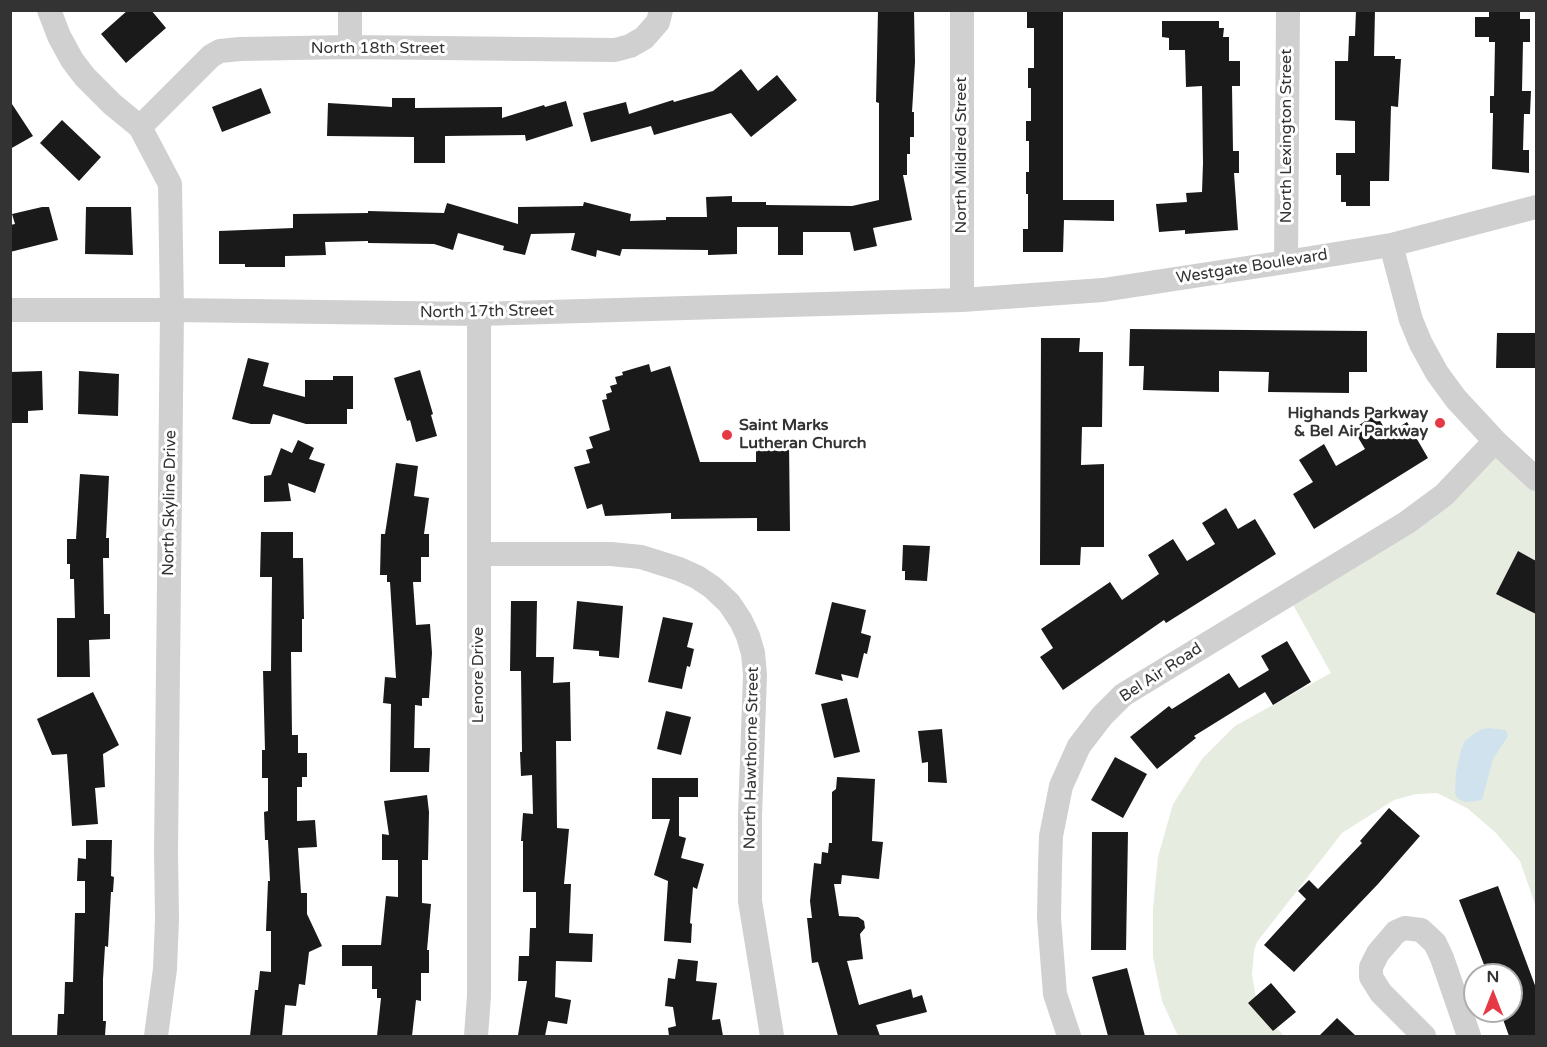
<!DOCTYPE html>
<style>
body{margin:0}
#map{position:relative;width:1547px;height:1047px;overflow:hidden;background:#fff;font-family:"Varela Round",sans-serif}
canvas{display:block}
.frame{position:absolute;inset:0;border:12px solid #333;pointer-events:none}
.north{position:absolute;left:1463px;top:963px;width:60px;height:60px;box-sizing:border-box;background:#fff;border:2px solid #adadad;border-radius:50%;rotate:0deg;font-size:16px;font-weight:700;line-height:24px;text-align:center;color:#333}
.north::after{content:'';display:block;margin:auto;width:21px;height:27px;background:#e63946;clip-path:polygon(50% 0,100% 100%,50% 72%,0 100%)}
</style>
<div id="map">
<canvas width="1547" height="1047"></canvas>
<div class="frame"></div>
<div class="north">N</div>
</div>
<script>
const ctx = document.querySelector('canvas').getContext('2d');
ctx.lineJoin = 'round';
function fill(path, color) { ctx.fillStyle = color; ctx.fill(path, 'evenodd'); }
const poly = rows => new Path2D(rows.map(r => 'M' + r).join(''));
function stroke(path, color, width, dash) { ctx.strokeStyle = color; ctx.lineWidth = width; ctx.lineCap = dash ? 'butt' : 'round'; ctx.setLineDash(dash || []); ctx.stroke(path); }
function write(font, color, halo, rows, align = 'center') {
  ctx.font = font + ' "Varela Round",sans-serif'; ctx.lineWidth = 6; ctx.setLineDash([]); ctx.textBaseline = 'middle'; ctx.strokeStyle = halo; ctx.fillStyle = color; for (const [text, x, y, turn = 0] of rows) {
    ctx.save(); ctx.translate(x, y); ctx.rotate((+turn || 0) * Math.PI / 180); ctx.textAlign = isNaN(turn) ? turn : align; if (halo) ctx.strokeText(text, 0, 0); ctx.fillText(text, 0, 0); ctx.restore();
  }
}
fill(poly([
 [1495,441,1536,479,1536,907,1520,861,1495,832,1467,808,1437,793,1416,794,1394,800,1342,833,1257,942,1254,951,1252,975,1256,998,1262,1012,1284,1036,1178,1036,1162,1001,1153,957,1153,909,1158,857,1173,804,1202,759,1235,726,1331,673,1287,594,1406,523]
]), '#e6ecdf');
fill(poly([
 [1488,728,1506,730,1508,736,1493,759,1482,800,1466,802,1458,799,1455,793,1456,772,1461,750,1465,741,1471,736,1480,730]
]), '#cfe2ee');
fill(poly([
 [128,10,151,10,166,28,126,63,101,34],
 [878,10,914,10,915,62,912,112,914,112,914,137,910,137,910,154,907,154,907,175,903,175,912,220,873,228,877,246,854,251,850,232,803,232,803,255,778,255,778,227,737,227,737,254,708,255,708,250,622,249,620,256,597,250,596,257,571,250,575,233,531,234,525,255,503,250,504,246,458,233,453,250,434,244,368,243,368,241,325,242,326,255,285,256,285,267,245,267,245,264,219,264,219,231,293,228,293,214,368,213,368,211,444,213,447,203,518,224,518,207,583,206,584,202,631,214,630,221,666,220,666,217,707,217,706,197,732,196,732,202,766,202,766,205,852,206,879,200,879,103,876,102],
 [1027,10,1063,10,1063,200,1114,200,1114,221,1064,220,1063,252,1023,252,1023,229,1028,229,1028,194,1026,194,1026,172,1029,172,1029,141,1026,141,1026,121,1031,121,1031,88,1028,88,1028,68,1034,68,1034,28,1027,28],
 [1356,10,1375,10,1374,56,1395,56,1395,59,1401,59,1398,107,1391,106,1389,181,1370,181,1370,206,1346,206,1346,202,1341,202,1341,175,1336,175,1336,153,1355,153,1355,121,1335,120,1335,61,1348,61,1349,36,1355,36],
 [1489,10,1520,10,1520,19,1530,19,1530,42,1523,42,1522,91,1531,91,1530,114,1524,114,1523,150,1529,150,1529,173,1492,169,1493,113,1490,113,1490,96,1494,96,1495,42,1489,42,1489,37,1475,37,1475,17,1489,17],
 [1162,21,1219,21,1219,28,1224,28,1223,37,1229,37,1229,61,1240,61,1240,86,1232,86,1233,151,1239,151,1239,173,1234,173,1238,230,1185,234,1185,230,1159,232,1156,204,1187,202,1186,193,1202,192,1203,163,1202,86,1186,87,1185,50,1169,50,1169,38,1162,37],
 [741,69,758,91,777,75,797,100,751,137,731,113,654,135,651,126,591,142,583,113,626,102,629,114,673,100,674,102,713,91],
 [261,88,271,113,222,132,212,107],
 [392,98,415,98,415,108,502,107,502,118,544,105,545,107,566,101,573,126,526,141,525,135,445,136,445,163,414,163,414,137,327,136,328,103,392,107],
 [10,101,33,136,10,149],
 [62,120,101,157,79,181,40,143],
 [42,207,49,207,58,240,10,252,10,225,15,224,12,214],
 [86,207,131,207,133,255,85,254],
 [1130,329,1367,331,1367,372,1349,372,1349,393,1268,392,1269,372,1219,371,1219,392,1143,390,1144,366,1129,366],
 [1497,333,1536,333,1536,368,1496,368],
 [1041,338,1080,338,1079,352,1103,352,1102,427,1082,427,1081,465,1104,464,1104,547,1081,547,1080,565,1040,565],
 [248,358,269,363,263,386,305,397,305,380,333,380,333,376,353,376,353,409,347,409,347,424,306,424,273,414,270,424,251,424,232,419],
 [649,364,651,372,670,366,700,462,756,462,756,442,789,442,790,531,757,531,757,518,671,519,671,513,605,516,602,504,587,509,574,467,590,463,586,450,593,448,589,437,610,430,602,400,607,399,606,394,612,392,610,386,617,384,615,377,623,375,622,372],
 [420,370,433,414,431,415,437,436,416,442,410,420,407,421,394,378],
 [42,371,43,410,28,411,28,423,10,423,10,372],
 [79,371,119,374,118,416,78,414],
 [1376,414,1388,434,1407,422,1428,458,1314,529,1293,494,1313,482,1299,460,1324,444,1336,466,1365,449,1353,429],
 [298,440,314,448,309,459,325,464,315,493,288,483,291,501,264,502,264,476,271,475,281,448,292,453],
 [396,463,418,466,414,496,429,498,424,534,429,534,429,557,421,557,421,582,413,582,416,625,430,624,432,653,429,698,422,698,422,706,415,705,414,748,430,748,429,772,390,772,391,704,383,703,385,677,396,678,390,582,387,582,387,575,380,575,381,534,385,534],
 [80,474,109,476,106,538,109,538,109,558,103,558,104,614,110,614,110,639,89,640,90,677,57,677,57,618,75,618,74,579,70,579,70,564,67,564,67,539,76,539],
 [1226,508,1238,529,1255,519,1276,554,1166,623,1164,620,1063,690,1040,657,1053,648,1041,629,1110,582,1122,600,1159,574,1148,555,1173,539,1187,561,1215,544,1202,523],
 [261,532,293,532,293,558,303,558,304,619,302,619,302,652,291,652,292,735,298,735,298,753,307,753,307,777,302,777,302,787,297,787,297,821,315,820,317,847,298,848,301,893,307,893,307,914,322,946,309,952,305,985,299,984,296,1006,285,1005,282,1036,250,1036,255,990,258,990,260,971,271,972,271,931,266,931,268,881,270,881,268,840,265,840,264,812,268,811,268,778,262,778,262,750,265,750,263,671,271,671,272,577,260,577],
 [903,545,930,546,927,581,905,580,905,571,902,571],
 [1518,551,1536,561,1536,614,1496,594],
 [511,601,537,601,536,657,554,657,553,683,570,682,571,741,556,741,557,828,569,829,564,884,571,884,569,933,593,934,592,962,556,961,555,997,571,1000,567,1024,548,1021,545,1036,518,1035,527,981,518,981,519,956,529,956,530,928,536,928,536,892,523,892,523,841,521,841,523,813,533,814,532,775,521,776,520,752,522,752,521,671,510,671],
 [577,601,623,606,619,658,599,656,599,651,573,649],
 [832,602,866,610,861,633,871,636,867,654,864,653,858,678,841,674,843,681,815,674],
 [663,617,693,623,687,647,694,649,690,667,687,666,682,689,648,682],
 [1287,641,1311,682,1273,705,1265,692,1194,736,1196,738,1157,769,1130,737,1169,706,1172,709,1229,673,1239,688,1269,670,1261,656],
 [93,692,119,745,103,754,105,787,95,788,98,824,72,826,67,754,52,755,37,719],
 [847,698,860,752,834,758,821,704],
 [666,711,691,717,681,755,657,749],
 [942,729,947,783,928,782,928,762,922,763,918,731],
 [1115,757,1147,774,1123,818,1091,800],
 [837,777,875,779,872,841,883,842,879,879,842,875,841,884,834,884,839,916,858,917,864,921,865,928,860,934,863,959,847,961,859,1005,911,989,913,998,922,995,927,1012,876,1025,880,1036,838,1036,818,962,812,963,807,918,812,918,810,901,814,863,821,864,822,852,828,853,829,843,832,843,832,792,836,789],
 [652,778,698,778,698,797,679,797,679,836,686,838,681,858,704,864,697,889,693,887,690,923,692,924,691,943,664,941,668,881,654,875,670,819,652,819],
 [427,795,429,812,428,860,422,860,422,903,431,904,427,950,429,950,429,973,421,973,421,1001,416,1000,412,1036,377,1036,381,998,377,998,377,989,372,989,372,966,342,966,342,945,381,945,386,896,398,897,398,860,382,860,382,834,389,835,384,801],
 [1389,808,1420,836,1378,884,1294,972,1264,945,1306,899,1298,891,1309,880,1318,889,1362,843,1360,841],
 [1092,832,1128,832,1126,950,1091,950],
 [86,840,112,840,111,876,114,877,113,892,111,892,108,947,105,946,103,979,103,1021,106,1021,105,1036,57,1036,58,1014,64,1014,65,982,73,982,75,913,85,913,85,881,77,881,78,858,86,859],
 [1498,886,1536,988,1536,1036,1509,1036,1500,1011,1511,1011,1511,975,1488,975,1459,900],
 [678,959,698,961,696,981,717,983,712,1020,720,1019,723,1036,669,1036,668,1028,676,1026,673,1007,665,1006,668,978,675,979],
 [1127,968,1145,1036,1108,1036,1092,977],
 [1271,983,1296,1012,1273,1031,1248,1003],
 [1337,1018,1356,1036,1319,1036]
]), '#1a1a1a');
stroke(poly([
 [49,10,59,36,72,60,85,77,112,104,140,127,170,184,172,310,166,852,167,919,165,969,156,1036],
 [962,10,962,300],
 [350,47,350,10],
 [140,127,211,56,220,51,240,49,350,47,615,50,630,46,644,38,658,22,661,10],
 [1391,245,1411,320,1421,344,1437,373,1456,399,1495,441,1536,479],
 [1286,262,1288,10],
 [10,310,172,310,479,314,962,300,1103,290,1286,262,1391,245,1536,207],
 [479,554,611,554,641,557,679,569,697,577,712,587,729,603,741,621,748,636,753,653,755,675,750,816,750,901,772,1036],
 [476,1036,479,996,479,314],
 [1069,1036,1055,994,1049,918,1050,866,1051,836,1061,786,1079,746,1102,716,1123,695,1406,523,1444,495,1495,441],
 [1424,1036,1381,993,1371,977,1371,967,1378,953,1396,932,1405,928,1421,930,1435,943,1442,958,1469,1036]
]), '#d0d0d0', 24);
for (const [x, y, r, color] of [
 [1440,423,6,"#e63946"],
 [727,435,6,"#e63946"]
]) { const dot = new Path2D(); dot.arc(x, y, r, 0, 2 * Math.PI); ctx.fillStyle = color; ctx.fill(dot); stroke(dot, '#fff', 2); }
write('16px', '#333', '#fff', [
 ["North 18th Street",378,49],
 ["North Lexington Street",1287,136,-90],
 ["North Mildred Street",962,155,-90],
 ["Westgate Boulevard",1252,267,-9],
 ["North 17th Street",487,312,-1],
 ["North Skyline Drive",170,503,-89],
 ["Bel Air Road",1161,673,-33],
 ["Lenore Drive",479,675,-90],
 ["North Hawthorne Street",752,758,-89]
]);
write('bold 16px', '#333', '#fff', [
 ["Highands Parkway",1428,414],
 ["& Bel Air Parkway",1428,432],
 ["Saint Marks",739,426,"left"],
 ["Lutheran Church",739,444,"left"]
], 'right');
</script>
